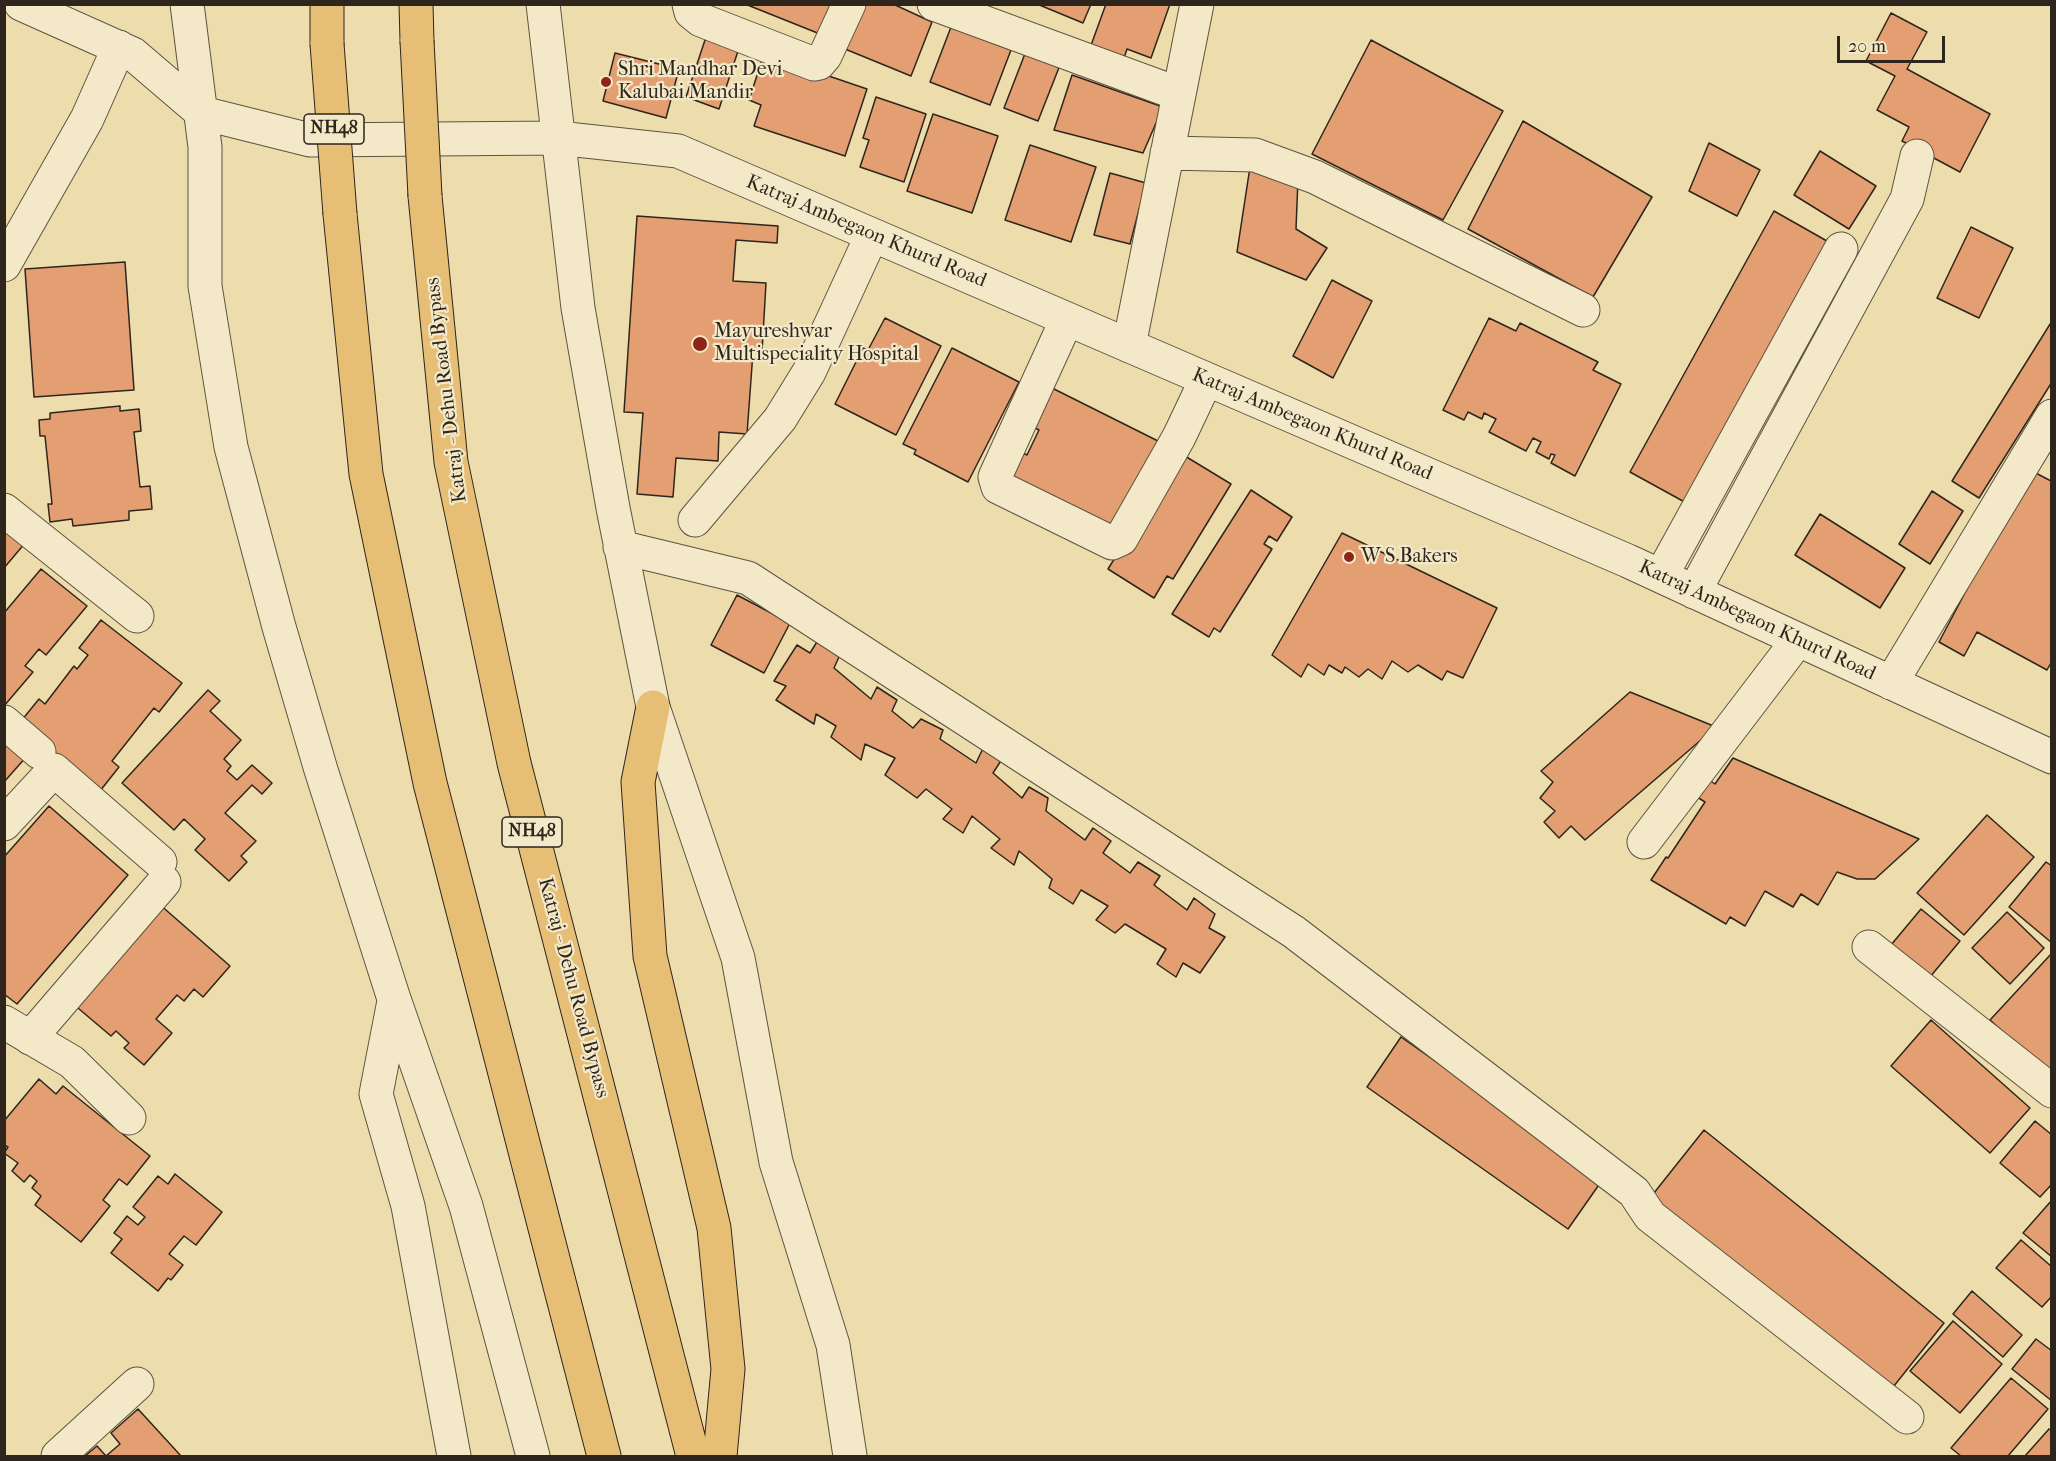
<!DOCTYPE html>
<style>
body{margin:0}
#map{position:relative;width:2056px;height:1461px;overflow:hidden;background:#edddac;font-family:"IM FELL French Canon",serif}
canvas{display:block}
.frame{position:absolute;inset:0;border:6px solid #2e251c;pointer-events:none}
.scale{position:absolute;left:1837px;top:36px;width:108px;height:27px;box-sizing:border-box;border:3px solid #2e251c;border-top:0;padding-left:8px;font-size:18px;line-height:21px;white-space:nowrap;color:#2e251c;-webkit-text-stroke:4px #f3e9c9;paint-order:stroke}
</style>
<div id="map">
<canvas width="2056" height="1461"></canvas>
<div class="frame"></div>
<div class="scale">20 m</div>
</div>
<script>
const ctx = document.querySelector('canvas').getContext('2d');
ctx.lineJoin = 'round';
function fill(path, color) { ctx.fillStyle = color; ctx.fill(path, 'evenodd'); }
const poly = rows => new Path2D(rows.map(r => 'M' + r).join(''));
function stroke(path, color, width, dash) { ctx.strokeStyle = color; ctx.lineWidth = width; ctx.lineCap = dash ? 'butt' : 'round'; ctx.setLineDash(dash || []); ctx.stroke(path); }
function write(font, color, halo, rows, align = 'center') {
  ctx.font = font + ' "IM FELL French Canon",serif'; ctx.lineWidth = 4.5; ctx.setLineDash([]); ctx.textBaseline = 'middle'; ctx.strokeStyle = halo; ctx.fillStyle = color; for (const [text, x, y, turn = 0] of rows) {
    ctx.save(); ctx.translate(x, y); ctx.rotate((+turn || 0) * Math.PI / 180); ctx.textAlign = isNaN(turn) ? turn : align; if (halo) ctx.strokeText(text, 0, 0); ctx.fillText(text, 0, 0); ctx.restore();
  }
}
const building = poly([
 [745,4,834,4,820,34,745,4],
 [864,4,893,4,932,22,911,76,845,49,864,4],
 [1037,4,1091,4,1083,23,1037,4],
 [1106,4,1170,4,1151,58,1127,49,1123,61,1090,48,1106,4],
 [1891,13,1927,32,1907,69,1990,114,1960,172,1902,141,1909,127,1877,110,1895,76,1866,61,1891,13],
 [951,27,1011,50,990,105,930,82,951,27],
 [707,34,740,45,719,109,686,97,707,34],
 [1371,40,1503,111,1443,220,1312,154,1371,40],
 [1026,51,1060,65,1038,121,1004,108,1026,51],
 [615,53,679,69,666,118,603,101,615,53],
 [764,54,867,89,845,156,754,126,761,105,749,100,764,54],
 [1072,75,1163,107,1143,153,1054,130,1072,75],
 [876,97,926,114,904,182,860,167,869,140,863,138,876,97],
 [933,114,998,136,972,213,907,191,933,114],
 [1523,121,1652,197,1593,297,1468,229,1523,121],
 [1709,143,1760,170,1737,216,1689,191,1709,143],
 [1030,145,1096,167,1071,242,1005,220,1030,145],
 [1820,151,1876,186,1849,229,1794,195,1820,151],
 [1250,167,1298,179,1296,229,1327,248,1306,280,1237,252,1250,167],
 [1110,173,1146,183,1130,244,1094,235,1110,173],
 [1774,211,1834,245,1690,505,1630,472,1774,211],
 [637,216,778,226,777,243,736,240,733,281,766,283,762,352,753,352,747,434,719,432,718,461,676,458,673,497,637,494,643,413,624,412,637,216],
 [1971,227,2013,248,1979,318,1937,298,1971,227],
 [125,262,134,390,34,397,25,269,125,262],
 [1332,280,1372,301,1333,378,1293,356,1332,280],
 [885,318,941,346,896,435,835,404,863,348,868,350,885,318],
 [1489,318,1516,331,1520,323,1598,362,1593,370,1621,384,1575,476,1551,463,1555,455,1551,454,1549,459,1536,452,1541,442,1533,438,1526,451,1489,432,1496,419,1484,413,1482,419,1468,412,1464,420,1443,410,1489,318],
 [2052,321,2052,382,1979,498,1952,481,2052,321],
 [952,348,1019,382,968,482,914,454,916,450,903,444,952,348],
 [1050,387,1164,444,1119,534,1002,485,1019,451,1027,455,1039,430,1031,426,1050,387],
 [120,406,120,411,139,409,141,431,134,432,140,487,150,486,152,509,129,511,129,520,73,526,72,519,50,522,48,504,52,504,45,436,40,436,39,420,50,419,50,413,120,406],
 [1180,453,1231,484,1173,579,1167,576,1154,598,1108,569,1180,453],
 [2030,470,2051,481,2052,480,2052,661,2047,670,1977,632,1964,656,1939,642,2030,470],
 [1251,490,1292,517,1277,541,1269,536,1264,544,1272,549,1220,632,1214,628,1209,637,1172,614,1251,490],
 [1932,491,1963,511,1930,564,1899,544,1932,491],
 [4,514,31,536,4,568,4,514],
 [1820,514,1905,568,1880,608,1795,555,1820,514],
 [1342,533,1497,608,1463,678,1447,671,1442,680,1418,665,1408,672,1392,661,1382,679,1368,669,1359,677,1345,667,1342,673,1329,665,1324,675,1308,664,1301,677,1272,655,1342,533],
 [41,569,87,606,46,655,39,649,25,666,33,672,4,706,4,613,41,569],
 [737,595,790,623,764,673,711,645,737,595],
 [101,620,182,683,159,712,154,708,112,761,119,767,100,791,17,726,39,699,45,704,74,666,77,669,88,655,79,648,101,620],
 [820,637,843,648,834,668,871,699,877,687,897,700,892,711,913,728,921,719,943,730,940,739,976,763,987,740,1006,753,993,773,1022,798,1029,787,1048,798,1046,811,1085,840,1093,828,1111,841,1103,853,1130,873,1138,862,1160,876,1154,885,1187,910,1194,898,1215,914,1209,928,1225,937,1200,973,1183,963,1176,977,1157,964,1166,949,1125,924,1115,933,1096,920,1108,906,1081,890,1073,904,1049,888,1052,879,1019,851,1014,865,991,848,1000,839,972,816,963,833,943,819,952,809,926,789,917,798,885,775,895,758,865,744,861,760,831,737,836,726,816,714,814,724,776,700,786,686,774,681,797,645,810,653,820,637],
 [208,690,220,701,210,711,241,740,224,759,231,766,227,771,237,780,252,765,272,783,262,794,252,785,225,813,256,841,241,856,247,862,229,881,195,850,205,839,184,819,174,830,122,783,208,690],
 [1630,692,1716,727,1585,840,1571,826,1559,838,1544,822,1555,811,1540,798,1553,782,1541,771,1630,692],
 [4,736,27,756,4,782,4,736],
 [1733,758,1919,839,1875,879,1857,879,1837,872,1818,905,1801,894,1793,907,1765,891,1745,926,1730,917,1726,924,1651,880,1666,857,1668,858,1705,802,1697,797,1709,780,1715,784,1733,758],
 [49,806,128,875,17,1004,4,994,4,857,49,806],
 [1987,815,2034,857,1964,935,1917,893,1987,815],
 [2046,862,2052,866,2052,943,2009,907,2046,862],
 [158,903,230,966,203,997,194,989,184,1001,177,995,156,1019,172,1033,144,1065,124,1048,129,1043,116,1031,111,1036,72,1003,158,903],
 [1921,909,1960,941,1930,977,1891,945,1921,909],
 [2007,912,2044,948,2010,984,1972,948,2007,912],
 [2052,953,2052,1076,1990,1020,2052,953],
 [1931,1020,2030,1108,1990,1153,1891,1066,1931,1020],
 [1401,1037,1603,1179,1568,1229,1367,1087,1401,1037],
 [39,1079,56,1094,63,1086,150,1156,127,1185,119,1179,103,1200,110,1206,81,1242,35,1205,41,1196,32,1188,37,1181,30,1175,24,1182,12,1171,18,1163,4,1153,8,1147,4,1145,4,1121,39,1079],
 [2035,1121,2052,1135,2052,1184,2040,1197,2000,1163,2035,1121],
 [1704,1130,1944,1323,1886,1396,1646,1203,1704,1130],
 [175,1174,222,1212,196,1245,184,1236,169,1254,183,1265,171,1280,168,1278,158,1291,111,1253,122,1239,114,1233,127,1216,138,1225,145,1217,133,1207,158,1176,168,1184,175,1174],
 [2052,1200,2052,1257,2023,1233,2052,1200],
 [2021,1240,2052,1267,2052,1296,2042,1307,1996,1268,2021,1240],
 [1972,1291,2022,1335,2003,1357,1953,1314,1972,1291],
 [1953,1321,2002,1364,1960,1413,1910,1371,1953,1321],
 [2036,1339,2052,1351,2052,1401,2012,1369,2036,1339],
 [2011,1378,2048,1409,2008,1456,1961,1456,1951,1448,2011,1378],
 [138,1409,181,1456,85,1456,97,1446,106,1456,120,1444,111,1433,138,1409],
 [2049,1429,2052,1431,2052,1456,2025,1456,2049,1429]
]);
fill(building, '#e39f72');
stroke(building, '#2e251c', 1.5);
const minor = poly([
 [21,4,133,54,202,113,310,140,558,138,678,151,1628,561,2052,757],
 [187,4,205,147,205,286,231,447,279,627,321,770,394,999,466,1206,533,1456],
 [543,4,578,308,613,508,653,707,738,958,776,1162,833,1345,850,1456],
 [689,4,691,12,701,20,814,64,819,63,825,56,849,4],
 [934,4,1179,94],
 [1167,153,1255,155,1315,177,1583,310],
 [4,265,87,119,119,47],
 [1067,319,995,477,998,487,1112,543,1121,539,1179,437,1206,380],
 [1129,346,1197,4],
 [4,510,137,616],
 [695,520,780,419,809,372,872,235],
 [620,547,748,578,1294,932,1634,1192,1650,1216,1907,1417],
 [1661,576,1841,249],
 [1694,592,1907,199,1917,156],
 [1891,683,2052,416],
 [4,722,39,752],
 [4,824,54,770,160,862],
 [1644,842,1798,640],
 [1869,947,2052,1091],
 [394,1001,376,1094,408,1206,454,1456],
 [4,1022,72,1062,129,1118],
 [30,1038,164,882],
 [58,1456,137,1384]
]);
const highway = poly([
 [327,4,327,44],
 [416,4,417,41],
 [425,196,451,462,514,763,693,1456],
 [340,214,366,474,430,783,604,1456],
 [653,707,638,782,650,956,714,1228,728,1369,720,1456]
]);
stroke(minor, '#5e5340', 35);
stroke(highway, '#2e251c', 35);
stroke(minor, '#f3e9c9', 33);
stroke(highway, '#e6be76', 33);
const highwayBridge = poly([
 [417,41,425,196],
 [327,44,340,214]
]);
stroke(highwayBridge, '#2e251c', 35, []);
stroke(highwayBridge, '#e6be76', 33);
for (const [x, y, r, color] of [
 [606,82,6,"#8f2418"],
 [700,344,8,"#8f2418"],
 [1349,557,6,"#8f2418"]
]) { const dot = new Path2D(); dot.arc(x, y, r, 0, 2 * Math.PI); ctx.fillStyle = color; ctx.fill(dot); stroke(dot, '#f3e9c9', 2); }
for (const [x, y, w] of [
 [334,129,60],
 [532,832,60]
]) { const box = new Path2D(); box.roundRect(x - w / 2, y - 15, w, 30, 4.5); ctx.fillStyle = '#f3e9c9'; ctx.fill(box); stroke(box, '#2e251c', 1.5); }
write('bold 18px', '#2e251c', null, [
 ["NH48",334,129],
 ["NH48",532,832]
]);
write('20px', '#2e251c', '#f3e9c9', [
 ["Shri Mandhar Devi",618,70],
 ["Kalubai Mandir",618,93],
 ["Mayureshwar",714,332],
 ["Multispeciality Hospital",714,355],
 ["W S Bakers",1361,557]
], 'left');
write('20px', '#2e251c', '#f3e9c9', [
 ["Katraj Ambegaon Khurd Road",866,232,23],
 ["Katraj - Dehu Road Bypass",447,390,-97],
 ["Katraj Ambegaon Khurd Road",1312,425,23],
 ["Katraj Ambegaon Khurd Road",1757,621,25],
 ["Katraj - Dehu Road Bypass",573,988,75]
]);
</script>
